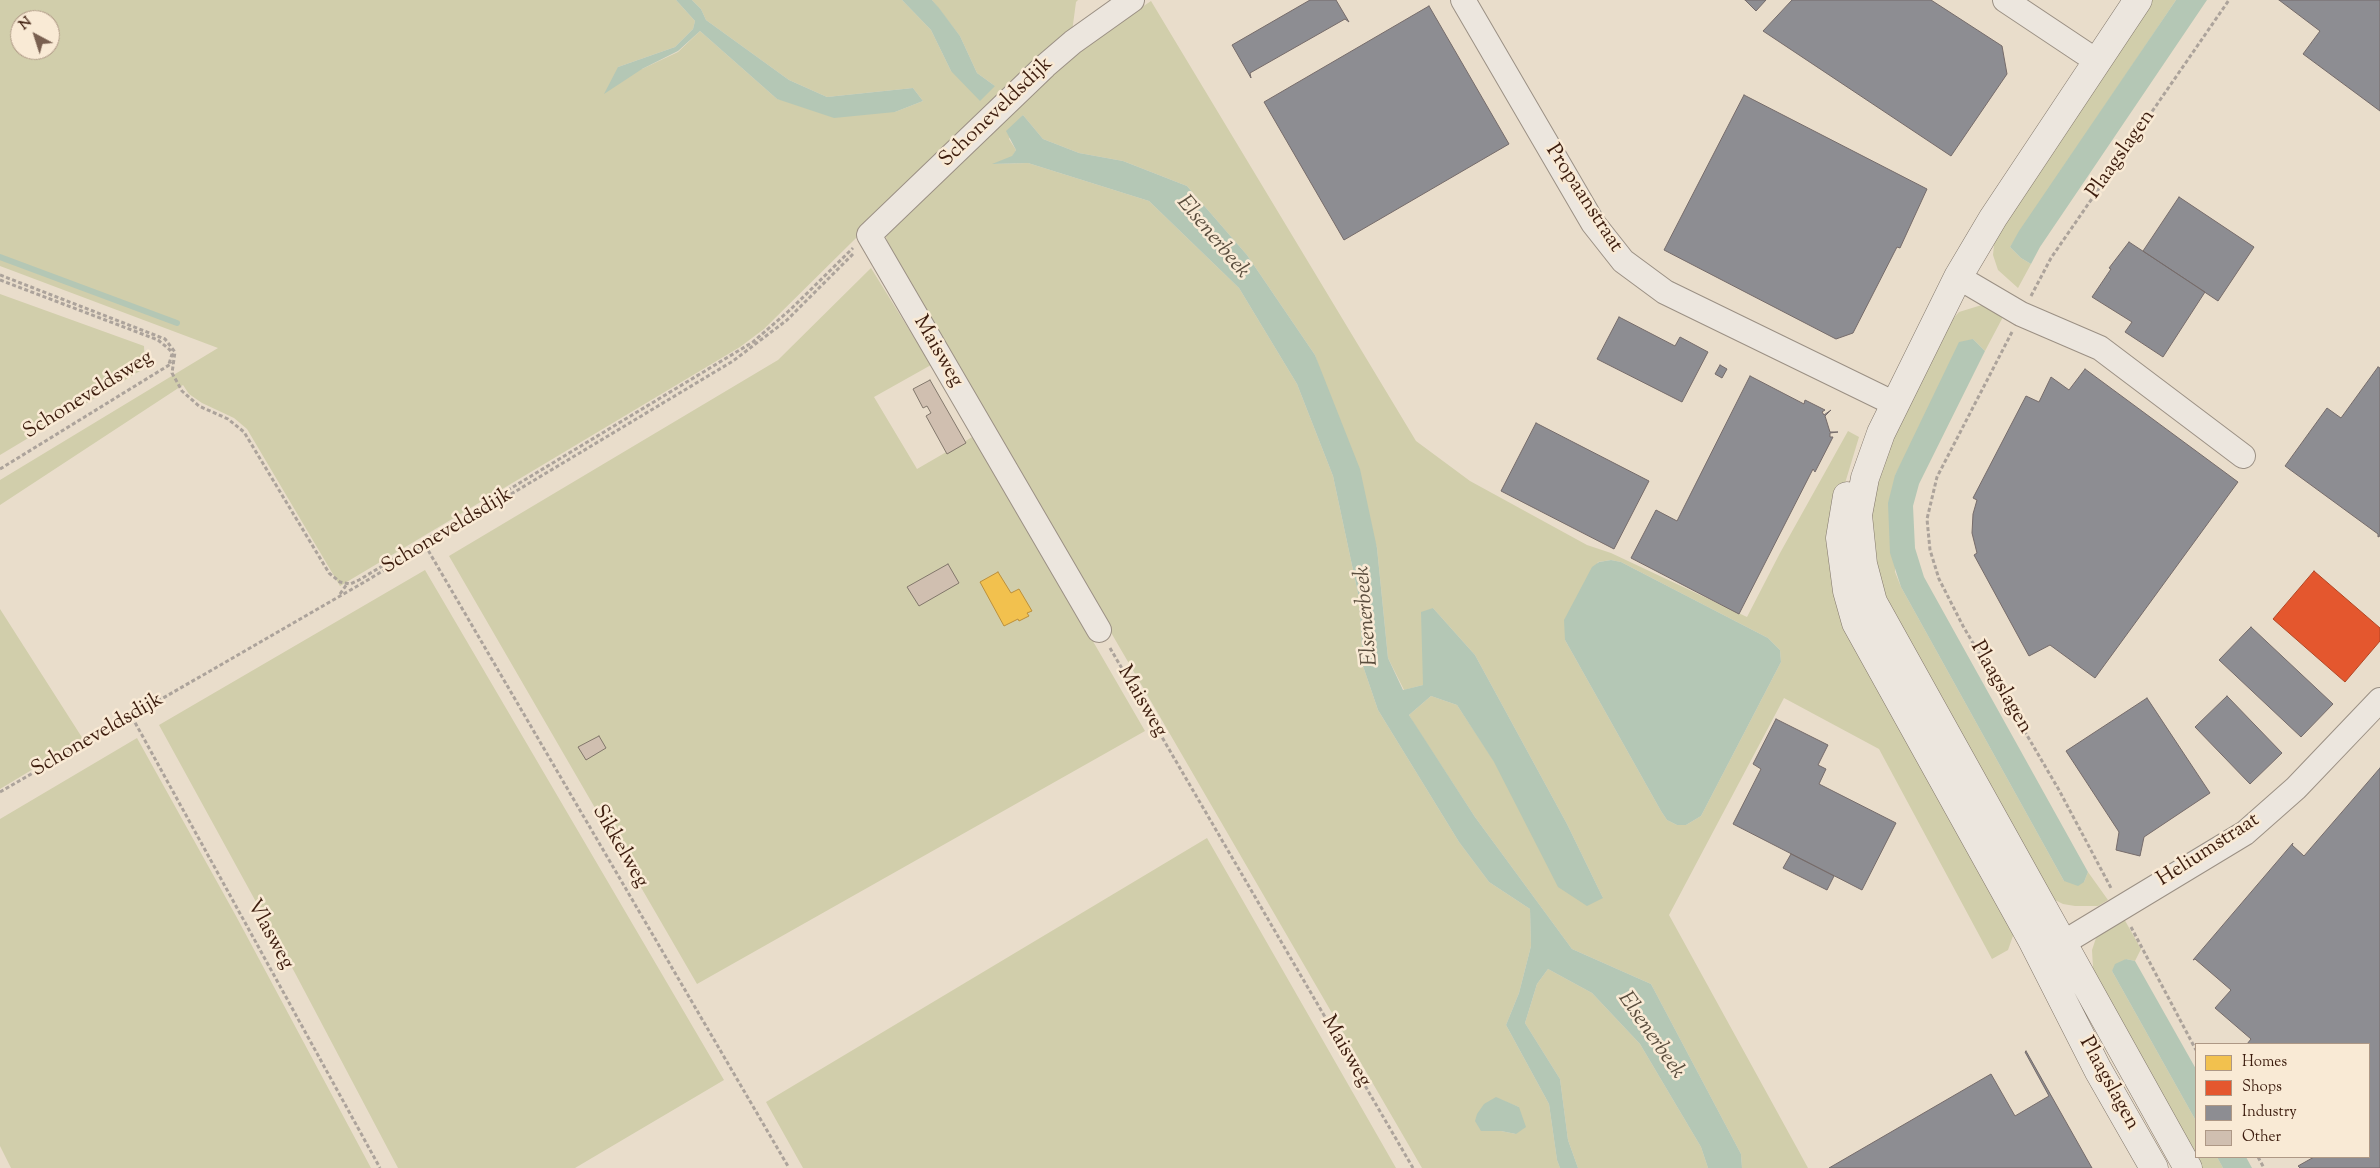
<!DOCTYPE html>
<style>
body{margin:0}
#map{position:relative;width:2380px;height:1168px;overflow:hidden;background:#e9ddcb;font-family:"Sorts Mill Goudy",serif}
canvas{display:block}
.legend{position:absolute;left:2195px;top:1043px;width:175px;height:115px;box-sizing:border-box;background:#f9ead5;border:1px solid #ae9885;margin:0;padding:6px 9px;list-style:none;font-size:15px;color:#3d1d0e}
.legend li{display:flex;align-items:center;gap:10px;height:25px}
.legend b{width:25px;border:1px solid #ae9885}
.north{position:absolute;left:10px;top:10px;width:50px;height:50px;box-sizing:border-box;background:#f9ead5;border:1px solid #ae9885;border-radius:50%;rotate:320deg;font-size:14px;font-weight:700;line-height:20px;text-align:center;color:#3d1d0e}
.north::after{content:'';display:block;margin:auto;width:18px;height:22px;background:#796050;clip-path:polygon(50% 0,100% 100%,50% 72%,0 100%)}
</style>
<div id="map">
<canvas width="2380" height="1168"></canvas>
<ul class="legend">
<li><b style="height:14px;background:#f2c14e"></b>Homes</li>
<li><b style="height:14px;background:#e4572e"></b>Shops</li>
<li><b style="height:14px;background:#8d8d92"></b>Industry</li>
<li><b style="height:14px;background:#d0bfb0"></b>Other</li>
</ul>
<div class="north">N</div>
</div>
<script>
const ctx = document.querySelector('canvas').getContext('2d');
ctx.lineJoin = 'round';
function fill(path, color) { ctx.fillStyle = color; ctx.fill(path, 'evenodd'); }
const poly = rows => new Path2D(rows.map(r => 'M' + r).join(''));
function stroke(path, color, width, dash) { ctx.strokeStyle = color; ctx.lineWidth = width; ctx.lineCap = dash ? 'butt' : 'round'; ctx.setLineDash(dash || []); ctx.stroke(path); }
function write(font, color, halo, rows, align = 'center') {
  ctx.font = font + ' "Sorts Mill Goudy",serif'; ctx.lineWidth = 5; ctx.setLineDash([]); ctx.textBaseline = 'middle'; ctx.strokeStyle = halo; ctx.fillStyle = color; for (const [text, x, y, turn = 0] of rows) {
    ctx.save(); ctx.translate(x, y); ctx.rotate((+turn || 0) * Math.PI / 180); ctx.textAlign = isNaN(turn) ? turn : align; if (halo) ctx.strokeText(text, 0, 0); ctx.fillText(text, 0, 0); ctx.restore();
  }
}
fill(poly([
 [0,0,676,0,695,21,693,29,675,47,618,67,642,69,678,52,700,31,777,99,895,112,923,101,913,88,827,97,789,80,706,20,701,9,692,0,902,0,931,30,951,71,995,86,977,73,960,36,932,0,1078,0,1076,2,1072,32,1033,61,1023,73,764,329,740,347,340,586,247,429,234,418,202,403,189,394,183,385,0,505,0,480,218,348,0,266],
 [20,20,50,20,50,50,20,50],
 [2151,0,2176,0,2010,247,2021,258,2031,264,2018,288,1998,270,1993,255,1995,235],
 [1151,1,1416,441,1470,481,1587,545,1611,553,1747,617,1780,553,1848,431,1859,437,1836,513,2014,933,2008,950,1992,959,1879,749,1784,698,1669,915,1808,1168,1742,1168,1741,1154,1651,984,1572,949,1475,817,1413,722,1409,715,1431,696,1457,705,1494,761,1603,898,1567,824,1475,655,1433,608,1423,666,1423,685,1404,690,1388,658,1377,548,1315,355,1247,255,1187,186,1123,161,1079,153,1043,139,1023,115,1009,139,1016,150,1012,157,994,164,1028,163,1149,201,1239,288,1297,384,1333,476,1359,598,1363,666,1378,710,1459,842,1489,882,1530,909,1531,946,1519,993,1506,1025,1549,1104,1557,1160,1560,1168,1422,1168,890,252,886,237,889,228,965,154,1082,48],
 [1611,560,1621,562,1768,638,1780,650,1781,662,1701,816,1686,825,1677,825,1667,820,1661,811,1565,640,1598,562],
 [1496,1098,1519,1107,1516,1134,1501,1131],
 [871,268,931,365,874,397,917,469,974,436,1145,731,697,984,449,556,778,360],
 [0,294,144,346,145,368,0,455],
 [1985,304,2004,315,1985,351,1973,339,1895,475,1895,572,1901,587,2064,881,2084,882,2088,872,2108,900,2098,906,2075,906,2063,904,2053,899,1905,635,1878,580,1869,529,1878,466,1952,320,1959,312],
 [425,570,724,1080,575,1168,398,1168,295,973,159,725],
 [0,609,83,739,0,789],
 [137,738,236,916,371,1168,11,1168,0,1146,0,819],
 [1207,838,1396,1168,803,1168,766,1102],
 [2123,917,2141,949,2135,961,2126,959,2112,971,2196,1121,2196,1157,2217,1157,2223,1168,2200,1168,2096,979,2093,968,2092,950,2096,938,2101,931],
 [1548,969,1592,993,1640,1044,1701,1147,1708,1168,1578,1168,1568,1140,1560,1079,1525,1023,1537,984]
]), '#d1ceab');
fill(poly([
 [676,0,692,0,701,9,706,20,789,80,827,97,913,88,923,101,895,112,834,118,777,99,700,31,678,51,642,69,604,94,618,67,675,47,693,29,695,21],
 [902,0,932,0,939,8,960,36,977,73,995,86,980,101,951,71,931,30],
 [2176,0,2207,0,2040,247,2031,264,2021,258,2010,247,2019,231],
 [1023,115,1043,139,1079,153,1123,161,1187,186,1247,255,1315,355,1360,469,1377,548,1388,658,1403,690,1423,685,1421,612,1433,608,1475,655,1567,824,1603,898,1587,906,1558,887,1494,762,1457,705,1431,696,1409,715,1475,817,1572,949,1651,984,1741,1154,1742,1168,1708,1168,1701,1147,1640,1044,1592,993,1548,969,1537,984,1525,1023,1560,1079,1568,1140,1578,1168,1560,1168,1557,1160,1549,1104,1506,1025,1519,993,1531,946,1530,909,1489,882,1459,842,1378,710,1363,666,1359,598,1333,476,1297,384,1239,288,1149,201,1028,163,992,164,1012,156,1016,150,1006,131],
 [1973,339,1985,351,1919,484,1913,506,1915,548,1924,577,2088,872,2084,882,2078,886,2064,881,1901,587,1890,553,1888,503,1895,475,1959,342],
 [1611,560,1621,562,1768,638,1780,650,1781,662,1701,816,1686,825,1677,825,1667,820,1661,811,1565,640,1564,620,1592,567,1599,562],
 [2126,959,2135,961,2196,1069,2196,1121,2112,971,2115,964],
 [1496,1097,1519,1107,1526,1127,1516,1134,1501,1131,1481,1131,1475,1121,1477,1114,1484,1104],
 [2217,1157,2246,1157,2252,1168,2223,1168]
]), '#b4c7b5');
const homes = poly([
 [998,572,1011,593,1019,589,1032,611,1027,613,1029,616,1019,621,1018,619,1004,626,980,582,998,572]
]);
fill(homes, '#f2c14e');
stroke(homes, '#bc903b', 1);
const shops = poly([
 [2314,571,2380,628,2380,641,2345,682,2273,619,2314,571]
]);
fill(shops, '#e4572e');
stroke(shops, '#b24624', 1);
const industry = poly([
 [1310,0,1336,0,1349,22,1345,19,1250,73,1251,78,1232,45,1310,0],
 [1745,0,1766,0,1756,11,1745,0],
 [1792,0,1931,0,2002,46,2007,74,1951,156,1763,31,1792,0],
 [2279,0,2380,0,2380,111,2303,54,2320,31,2279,0],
 [1429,6,1509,144,1344,240,1264,102,1429,6],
 [1744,95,1927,189,1900,248,1897,247,1853,333,1836,339,1664,250,1744,95],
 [2179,197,2254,247,2218,301,2143,251,2179,197],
 [2129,242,2205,292,2163,357,2125,332,2132,322,2092,297,2111,269,2109,268,2129,242],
 [1619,317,1675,346,1680,337,1708,352,1682,402,1597,359,1619,317],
 [1720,365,1727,369,1722,378,1715,374,1720,365],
 [2378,367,2380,368,2380,536,2378,537,2378,534,2285,466,2327,408,2341,418,2378,367],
 [2085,369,2238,482,2095,678,2050,645,2029,656,1974,555,1977,553,1972,533,1973,514,1977,500,1973,498,2026,396,2039,402,2051,377,2069,390,2085,369],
 [1750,376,1804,404,1805,400,1825,410,1822,412,1824,415,1831,410,1825,416,1830,432,1838,432,1830,433,1830,437,1833,437,1815,472,1813,469,1739,614,1631,558,1656,510,1677,521,1750,376],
 [1536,423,1649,481,1614,549,1501,491,1536,423],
 [2251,627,2333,704,2301,737,2219,660,2251,627],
 [2227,696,2282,753,2250,784,2195,727,2227,696],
 [2147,698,2210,793,2144,837,2140,856,2116,850,2119,832,2066,751,2147,698],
 [1776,719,1828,745,1818,765,1826,769,1819,784,1896,823,1862,890,1733,824,1761,769,1753,764,1776,719],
 [2380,768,2380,1168,2300,1168,2298,1166,2314,1157,2369,1157,2369,1044,2247,1044,2251,1039,2215,1008,2231,990,2195,959,2193,960,2293,843,2292,845,2304,856,2380,768],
 [1791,854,1834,876,1827,890,1783,868,1791,854],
 [2026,1051,2092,1168,1829,1168,1991,1074,2015,1116,2049,1096,2025,1052,2026,1051]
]);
fill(industry, '#8d8d92');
stroke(industry, '#756b6a', 1);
stroke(poly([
 [0,257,177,323]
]), '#b4c7b5', 6);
const building = poly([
 [930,380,966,443,947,454,926,416,931,413,927,406,923,408,913,389,930,380],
 [948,564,959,583,919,606,907,587,948,564],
 [599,736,606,748,586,760,578,747,599,736]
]);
fill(building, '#d0bfb0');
stroke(building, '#82776b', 1);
const street = poly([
 [1463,0,1593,223,1623,261,1665,292,1895,404],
 [2005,0,2098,62],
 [1958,277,2021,314,2100,348,2243,456],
 [1099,630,869,235,1045,66,1073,42,1132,0],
 [2048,952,2245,833,2296,788,2380,700]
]);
const secondary = poly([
 [2138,0,1993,218,1958,277,1881,433,1865,478,1858,515,1863,564,1873,602,2188,1168],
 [1847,496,1840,538,1847,591,1856,623,2032,940,2098,1070,2154,1168]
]);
stroke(street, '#9b9084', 26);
stroke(secondary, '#82776b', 29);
stroke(poly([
 [0,275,165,339,175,352,172,373,182,391,199,406,228,419,244,432,329,573,340,582,350,584,359,580,753,342,791,309,853,248],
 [0,280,158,340,170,350,172,354,169,364],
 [2031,296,2051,258,2229,0],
 [2012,332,1937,477,1927,519,1930,550,1939,579,1963,626,2059,790,2111,888],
 [0,469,174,362],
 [425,545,789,1168],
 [340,594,347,584],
 [1110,648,1413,1168],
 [132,717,380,1168],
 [0,792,361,584,733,361,787,320,854,253],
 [2131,927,2196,1050],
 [2258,1157,2264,1168]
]), '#aca39b', 3, [4, 2.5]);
stroke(street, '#ece6de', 24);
stroke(secondary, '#ece6de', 28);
write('21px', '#3d1d0e', '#f9ead5', [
 ["Schoneveldsdijk",997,113,-44],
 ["Plaagslagen",2122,155,-55],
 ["Propaanstraat",1583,199,57],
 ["Maisweg",937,352,60],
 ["Schoneveldsweg",89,396,-32],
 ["Schoneveldsdijk",448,532,-31],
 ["Plaagslagen",2000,688,60],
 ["Maisweg",1141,702,60],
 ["Schoneveldsdijk",98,736,-30],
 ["Sikkelweg",619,847,60],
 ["Heliumstraat",2209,851,-33],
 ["Vlasweg",269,935,61],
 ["Maisweg",1345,1052,60],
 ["Plaagslagen",2108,1084,61]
]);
write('italic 22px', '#5a4d3d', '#f9ead5', [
 ["Elsenerbeek",1212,238,50],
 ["Elsenerbeek",1368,616,-95],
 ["Elsenerbeek",1650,1036,55]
]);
</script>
